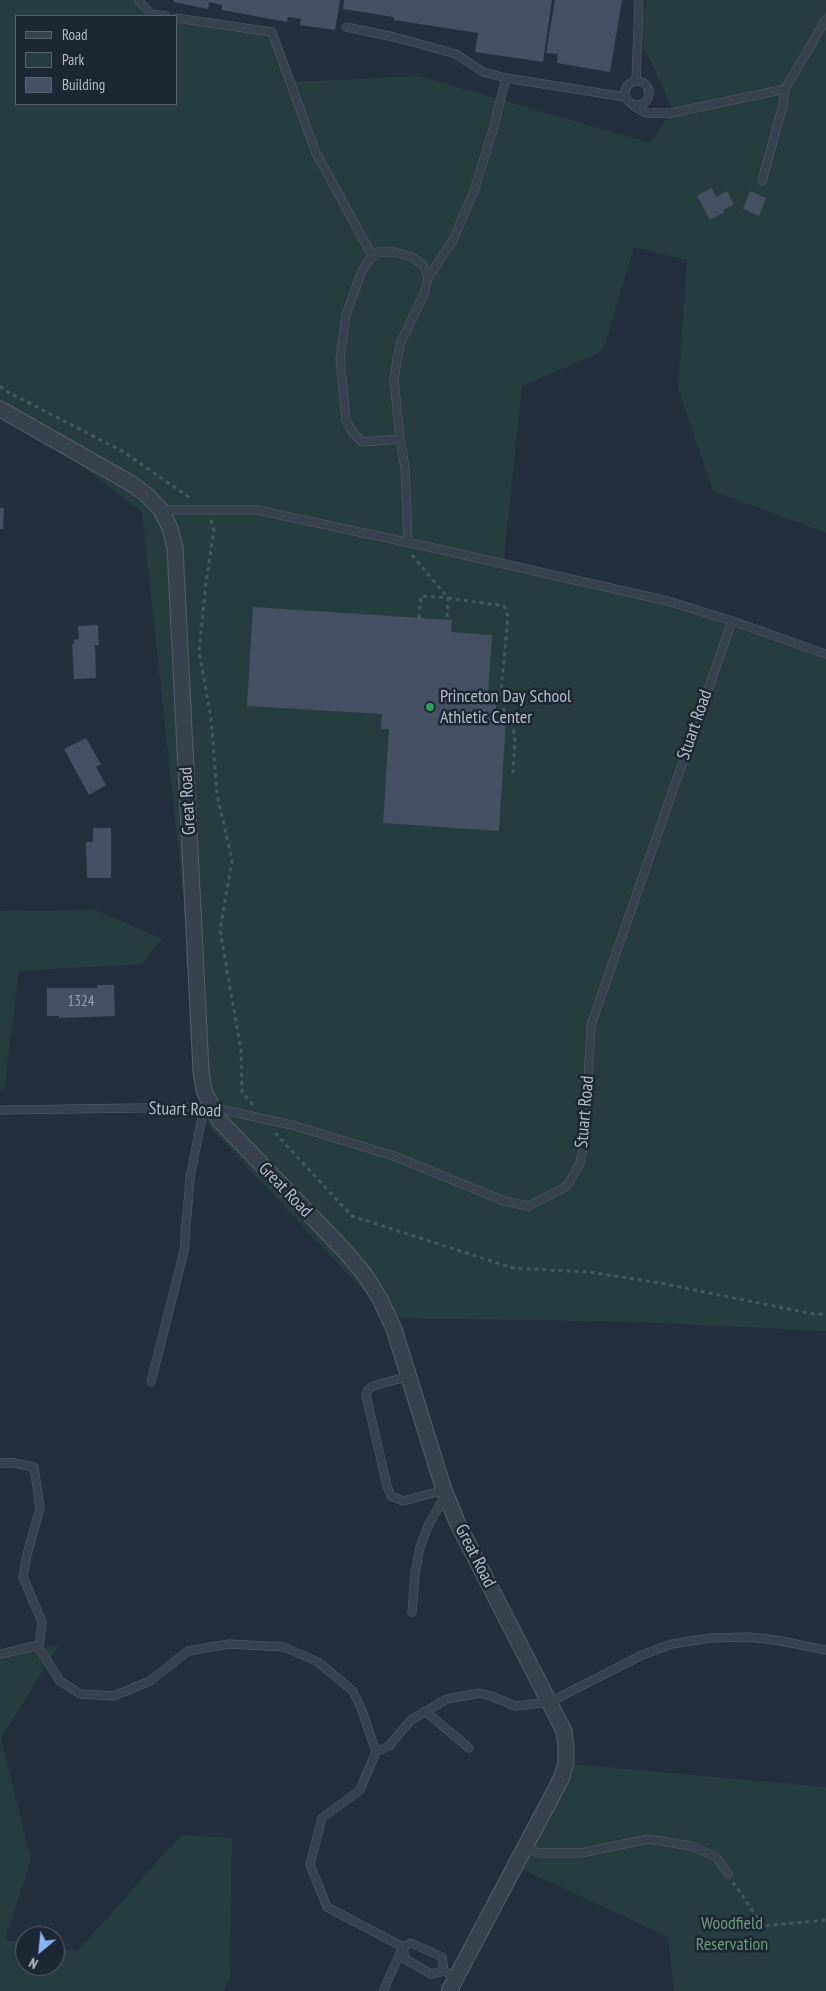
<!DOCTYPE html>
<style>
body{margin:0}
#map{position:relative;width:826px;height:1991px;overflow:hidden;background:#242f3e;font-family:"PT Sans Narrow",sans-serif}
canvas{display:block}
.legend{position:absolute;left:15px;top:15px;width:162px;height:90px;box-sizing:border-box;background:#1d2633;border:1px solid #59626f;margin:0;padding:6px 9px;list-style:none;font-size:15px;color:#b4bcc9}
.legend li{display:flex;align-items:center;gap:10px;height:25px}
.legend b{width:25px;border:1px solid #59626f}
.north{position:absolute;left:15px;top:1926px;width:50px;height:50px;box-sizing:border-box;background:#1d2633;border:1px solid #59626f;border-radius:50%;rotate:208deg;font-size:14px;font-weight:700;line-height:20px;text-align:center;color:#b4bcc9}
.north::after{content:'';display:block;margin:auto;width:18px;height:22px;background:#8ab4f8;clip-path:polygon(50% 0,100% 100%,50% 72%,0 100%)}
</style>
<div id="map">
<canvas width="826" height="1991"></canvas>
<ul class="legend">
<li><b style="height:6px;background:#38414e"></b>Road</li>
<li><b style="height:14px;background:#263c3f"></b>Park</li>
<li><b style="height:14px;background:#455162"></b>Building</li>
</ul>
<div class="north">N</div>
</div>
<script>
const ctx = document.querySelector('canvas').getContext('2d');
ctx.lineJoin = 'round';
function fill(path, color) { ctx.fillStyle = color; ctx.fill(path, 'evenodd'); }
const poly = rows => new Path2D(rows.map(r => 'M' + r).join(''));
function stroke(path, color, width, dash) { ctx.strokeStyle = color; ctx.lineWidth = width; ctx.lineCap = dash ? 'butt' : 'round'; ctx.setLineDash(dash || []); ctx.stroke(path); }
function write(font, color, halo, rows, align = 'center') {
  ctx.font = font + ' "PT Sans Narrow",sans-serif'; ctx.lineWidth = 5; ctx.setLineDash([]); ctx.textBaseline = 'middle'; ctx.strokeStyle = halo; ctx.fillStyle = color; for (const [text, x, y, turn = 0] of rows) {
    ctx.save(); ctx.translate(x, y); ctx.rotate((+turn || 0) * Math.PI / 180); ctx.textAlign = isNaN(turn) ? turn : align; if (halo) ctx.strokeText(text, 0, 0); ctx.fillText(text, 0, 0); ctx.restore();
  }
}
fill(poly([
 [0,0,132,0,145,9,274,33,293,82,419,76,650,143,673,110,640,39,646,0,826,0,826,533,713,491,678,389,687,260,634,247,603,351,522,386,503,567,607,583,826,659,826,1331,639,1322,389,1318,208,1125,142,512,0,404],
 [16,16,176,16,176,104,16,104],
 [96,910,162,939,142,964,19,971,4,1091,0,1089,0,911],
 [59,1645,1,1738,31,1860,5,1940,25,1943,25,1966,55,1966,55,1947,78,1951,181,1835,232,1838,230,1978,223,1991,0,1991,0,1656],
 [571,1764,826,1787,826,1991,674,1991,668,1937,515,1866]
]), '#263c3f');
fill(poly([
 [174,0,340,0,335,30,300,25,301,19,288,17,287,22,222,10,222,5,209,2,208,9,174,2],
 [344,0,552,0,543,62,475,52,478,33,394,20,394,17,343,9],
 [555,0,622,0,610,72,557,63,558,54,546,53],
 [711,188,717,197,727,191,734,204,723,210,725,212,710,220,697,196],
 [750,191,766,198,759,216,743,209],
 [0,508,4,508,3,529,0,529],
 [253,607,452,620,451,632,492,635,488,694,497,694,495,719,506,720,499,831,383,823,389,729,381,729,382,714,247,706],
 [98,625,99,645,95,645,96,678,74,679,72,644,74,644,74,640,79,639,78,626],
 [86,738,101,764,96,767,106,785,89,795,64,749],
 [93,828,111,828,111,878,87,878,86,842,93,842],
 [97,985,114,985,115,1016,59,1018,59,1016,47,1016,47,988,97,988]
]), '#455162');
const lane = poly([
 [138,0,151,14,166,16],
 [176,18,272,32,316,153,373,257],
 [346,27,394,37,456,54,483,72,506,78],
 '625 93a12 12 0 1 1 24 0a12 12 0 1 1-24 0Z',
 [636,81,639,0],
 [634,106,646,113,671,113,785,89],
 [762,181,783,105,785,89,826,19],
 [428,278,453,240,474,191,492,133,506,78,625,97],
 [400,439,394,379,397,359,401,342,424,294,428,278,423,265,412,257,394,252,378,252,369,260,362,271,346,315,340,358,346,420,353,433,362,442,400,439,405,467,408,542],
 [161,510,257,510,429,547,668,601,732,621,826,654],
 [0,1110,210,1107,292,1125,394,1156,504,1201,529,1206,567,1186,580,1163,585,1139,591,1025,732,621],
 [409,1376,373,1386,368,1390,366,1395,387,1486,391,1496,403,1501,445,1490],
 [151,1382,184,1251,190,1178,204,1107],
 [0,1463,14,1463,34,1467,40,1508,27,1555,23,1577,42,1622,39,1648,60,1681,80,1694,114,1696,150,1681,188,1651,229,1644,284,1647,318,1662,353,1691,362,1711,376,1752,360,1790,322,1818,310,1865,327,1907,403,1947,383,1991],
 [412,1612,415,1574,420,1547,429,1524,446,1494],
 [0,1654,39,1645],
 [425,1711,469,1748],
 [376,1752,389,1746,411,1720,447,1699,480,1693,491,1696,515,1706,550,1702,642,1655,672,1644,710,1638,749,1637,781,1641,826,1650],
 [525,1847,538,1853,581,1853,648,1839,691,1846,716,1857,728,1874],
 [444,1971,442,1957,411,1943,403,1947,405,1959,431,1974,444,1971,456,1977]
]);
const street = poly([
 [0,409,132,484,147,495,161,510,170,528,175,548,201,1071,204,1091,219,1120,344,1250,365,1275,380,1299,394,1329,443,1487,457,1522,564,1731,566,1746,566,1763,561,1779,449,1991]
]);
stroke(lane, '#565f6c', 9);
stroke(street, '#565f6c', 17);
stroke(poly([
 [0,386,6,391,122,451,190,498],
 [211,520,214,530,206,583,199,651,211,718,217,794,232,861,220,930,241,1050,242,1092,253,1105],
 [412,555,448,598,504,606,508,616,501,693,504,710,511,721,515,736,513,775],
 [419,618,421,596,448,598,447,620],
 [275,1133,352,1216,513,1268,589,1272,660,1283,813,1314,826,1314],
 [733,1882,763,1926,826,1920]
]), '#44595c', 3, [4, 4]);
stroke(lane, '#38414e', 8);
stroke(street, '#38414e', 15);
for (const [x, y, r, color] of [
 [430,707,5,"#2e9e5b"]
]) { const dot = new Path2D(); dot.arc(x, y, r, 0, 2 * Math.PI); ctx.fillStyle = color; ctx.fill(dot); stroke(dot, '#1d2633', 2); }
write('15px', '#98a1af', null, [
 ["1324",81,1002]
]);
write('18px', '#b4bcc9', '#1d2633', [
 ["Princeton Day School",440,697],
 ["Athletic Center",440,718]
], 'left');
write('18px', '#b4bcc9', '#1d2633', [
 ["Stuart Road",695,725,-71],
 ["Great Road",188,801,-93],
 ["Stuart Road",185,1110,2],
 ["Stuart Road",585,1112,-85],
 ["Great Road",285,1190,46],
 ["Great Road",475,1556,63]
]);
write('18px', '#6b9a76', '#1d2633', [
 ["Woodfield",732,1924],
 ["Reservation",732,1945]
]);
</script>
